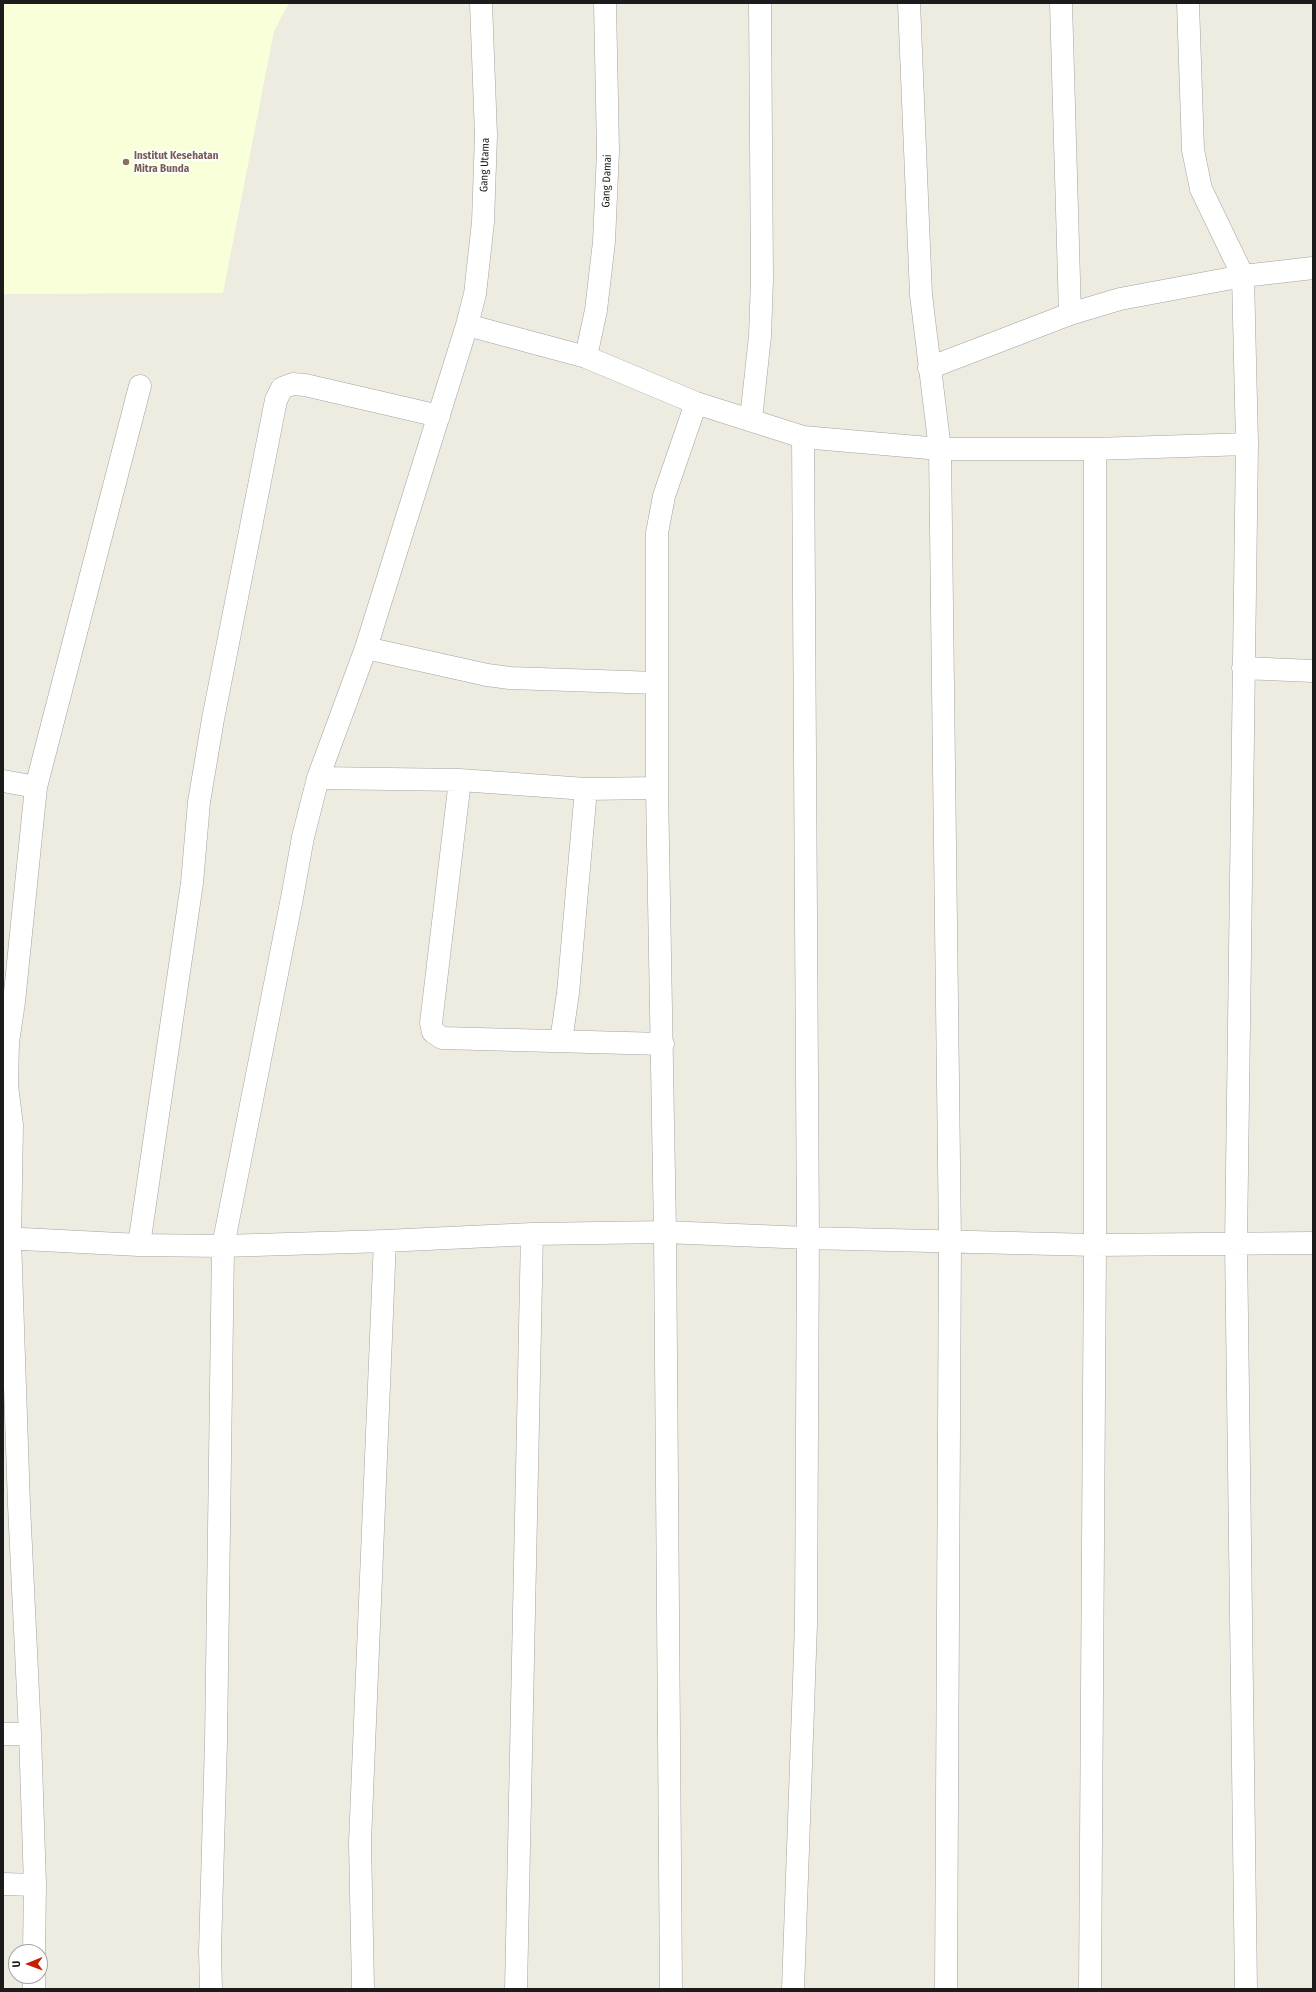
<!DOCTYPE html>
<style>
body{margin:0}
#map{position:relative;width:1316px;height:1992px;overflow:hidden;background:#eeece0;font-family:"Fira Sans Condensed",sans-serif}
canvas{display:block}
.frame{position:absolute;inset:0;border:4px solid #1b1b1b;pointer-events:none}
.north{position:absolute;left:8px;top:1944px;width:40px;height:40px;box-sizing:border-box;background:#fff;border:1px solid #a4a4a4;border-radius:50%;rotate:269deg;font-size:11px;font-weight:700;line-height:16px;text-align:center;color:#1b1b1b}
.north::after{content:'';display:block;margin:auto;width:14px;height:18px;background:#c71e00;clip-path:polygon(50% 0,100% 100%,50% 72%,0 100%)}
</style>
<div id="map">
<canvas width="1316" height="1992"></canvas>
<div class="frame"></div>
<div class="north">U</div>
</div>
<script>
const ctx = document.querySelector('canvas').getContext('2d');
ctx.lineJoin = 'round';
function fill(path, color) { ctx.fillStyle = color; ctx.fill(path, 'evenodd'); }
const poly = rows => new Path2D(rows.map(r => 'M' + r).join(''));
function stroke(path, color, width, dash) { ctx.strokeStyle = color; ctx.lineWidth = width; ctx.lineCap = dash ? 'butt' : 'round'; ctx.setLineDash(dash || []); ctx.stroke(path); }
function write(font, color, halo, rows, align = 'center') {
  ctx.font = font + ' "Fira Sans Condensed",sans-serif'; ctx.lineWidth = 3.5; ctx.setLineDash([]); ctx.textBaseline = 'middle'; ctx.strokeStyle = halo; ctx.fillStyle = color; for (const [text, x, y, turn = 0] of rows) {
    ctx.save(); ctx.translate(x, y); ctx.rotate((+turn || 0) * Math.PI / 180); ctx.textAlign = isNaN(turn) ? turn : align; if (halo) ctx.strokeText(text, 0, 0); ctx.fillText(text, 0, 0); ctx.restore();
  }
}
fill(poly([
 [3,3,289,3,274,31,223,293,3,294]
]), '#f9ffd8');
const minor = poly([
 [909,3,921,295,940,449,950,1241,946,1989],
 [1061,3,1070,314,1120,299,1243,276,1313,268],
 [467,325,586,357,696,403,803,437,940,449,1095,449,1247,444,1243,276,1201,189,1193,150,1188,3],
 [586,357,596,310,604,242,608,151,605,3],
 [929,368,1070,314],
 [751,419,760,336,762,279,760,3],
 [366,648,487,675,510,678,657,683],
 [1243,668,1313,671],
 [318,778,460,780,586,789,657,788],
 [460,780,431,1023,433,1032,442,1038,663,1044],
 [3,781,36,787],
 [561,1041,568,993,586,789],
 [3,1238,139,1245,223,1246,385,1241,532,1234,665,1232,808,1238,1095,1245,1313,1243],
 [139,1245,192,883,199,802,213,719,276,400,282,388,293,384,305,385,439,416],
 [3,1734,30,1734],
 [3,1884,35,1885],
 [34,1952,35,1885,30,1734,19,1505,10,1239,12,1125,7,1086,8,1042,14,1002,36,787,140,386],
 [34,1989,34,1976],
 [211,1989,210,1951,216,1742,223,1246,292,898,303,837,318,778,366,648,467,325,475,294,483,222,486,135,481,3],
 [363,1989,360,1842,385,1241],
 [516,1989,532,1234],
 [671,1989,665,1232,657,788,657,533,664,496,696,403],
 [793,1989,806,1624,808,1238,803,437],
 [1090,1989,1095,1245,1095,449],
 [1246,1989,1236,1243,1247,444]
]);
stroke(minor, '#a2a2a2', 23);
stroke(minor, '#fff', 22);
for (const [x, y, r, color] of [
 [126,162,4,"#8d6e63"]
]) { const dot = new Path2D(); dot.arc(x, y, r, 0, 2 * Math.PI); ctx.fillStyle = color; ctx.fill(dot); stroke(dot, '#fff', 1.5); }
write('bold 11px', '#785e54', '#fff', [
 ["Institut Kesehatan",134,156],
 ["Mitra Bunda",134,169]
], 'left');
write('11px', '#1b1b1b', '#fff', [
 ["Gang Utama",485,165,-88],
 ["Gang Damai",607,181,-88]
]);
</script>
